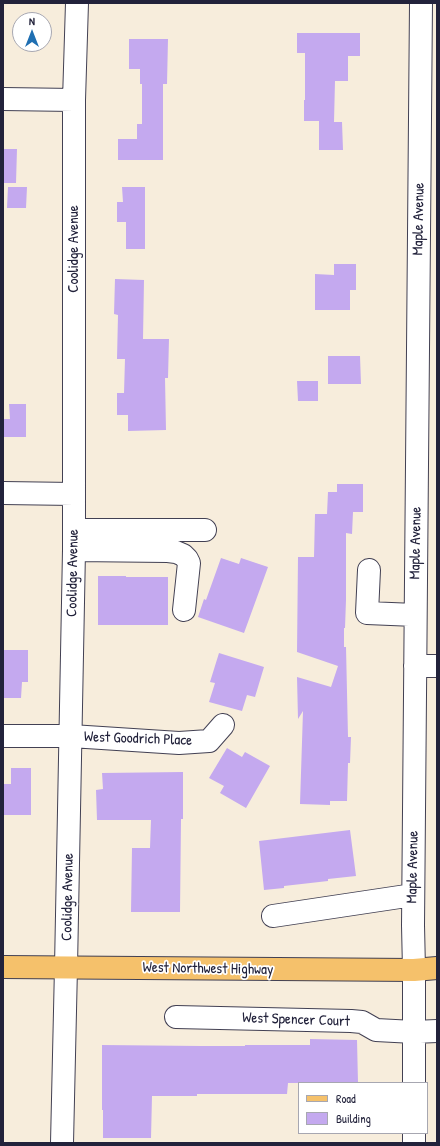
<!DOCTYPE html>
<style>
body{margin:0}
#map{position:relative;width:440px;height:1146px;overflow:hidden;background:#f7eddc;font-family:"Patrick Hand",sans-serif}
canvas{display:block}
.frame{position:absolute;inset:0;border:4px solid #22223b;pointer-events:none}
.legend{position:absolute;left:298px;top:1082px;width:130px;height:52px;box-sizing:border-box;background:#fff;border:1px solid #a7a7b1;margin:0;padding:5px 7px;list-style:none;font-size:12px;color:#22223b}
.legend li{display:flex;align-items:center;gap:8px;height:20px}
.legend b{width:20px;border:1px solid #a7a7b1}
.north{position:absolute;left:12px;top:12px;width:40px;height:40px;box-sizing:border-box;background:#fff;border:1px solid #a7a7b1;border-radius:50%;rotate:0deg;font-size:11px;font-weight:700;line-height:16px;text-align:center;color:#22223b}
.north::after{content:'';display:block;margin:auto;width:14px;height:18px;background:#1f6fb2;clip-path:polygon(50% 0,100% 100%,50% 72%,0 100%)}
</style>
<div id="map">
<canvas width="440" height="1146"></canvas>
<div class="frame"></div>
<ul class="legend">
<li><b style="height:5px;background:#f5c16b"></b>Road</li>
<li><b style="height:11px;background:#c4a9ef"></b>Building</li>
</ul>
<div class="north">N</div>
</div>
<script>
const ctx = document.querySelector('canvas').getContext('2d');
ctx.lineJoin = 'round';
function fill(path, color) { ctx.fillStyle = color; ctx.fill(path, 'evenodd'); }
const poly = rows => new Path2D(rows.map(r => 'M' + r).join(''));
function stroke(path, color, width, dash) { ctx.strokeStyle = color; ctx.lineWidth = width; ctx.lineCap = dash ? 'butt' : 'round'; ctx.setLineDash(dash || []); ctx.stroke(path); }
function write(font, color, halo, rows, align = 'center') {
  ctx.font = font + ' "Patrick Hand",sans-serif'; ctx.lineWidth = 3.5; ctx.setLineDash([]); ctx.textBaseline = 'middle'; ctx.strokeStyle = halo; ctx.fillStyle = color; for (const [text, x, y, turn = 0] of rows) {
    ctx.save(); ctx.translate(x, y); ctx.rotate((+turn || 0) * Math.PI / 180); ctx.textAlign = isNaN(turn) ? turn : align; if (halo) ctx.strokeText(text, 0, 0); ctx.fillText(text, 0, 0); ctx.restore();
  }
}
fill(poly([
 [297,33,360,33,360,56,348,56,348,81,335,81,334,122,342,122,343,150,319,150,319,121,304,121,304,100,305,100,305,53,297,53],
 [129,39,168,39,167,84,163,84,163,160,118,160,118,139,137,139,137,124,142,124,142,84,140,84,140,69,129,69],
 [3,149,17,149,16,183,3,183],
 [8,187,27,187,26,208,7,208],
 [122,187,145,187,145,249,126,249,126,222,117,222,117,202,123,202],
 [334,264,356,264,356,290,350,290,350,310,315,310,315,274,334,275],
 [115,279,144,280,143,339,169,339,168,378,165,378,166,430,128,431,128,415,117,415,117,393,124,393,125,359,117,359,118,315,114,314],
 [328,356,360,356,361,384,328,384],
 [297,381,318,381,318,401,298,401],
 [9,404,26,404,26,437,3,437,3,419,10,419],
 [337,484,363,484,363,512,353,512,352,534,346,533,346,600,345,628,344,628,344,647,346,647,348,737,351,737,350,763,348,763,347,801,330,801,330,805,300,804,303,711,298,719,297,677,331,687,338,666,297,652,298,557,314,557,315,514,327,514,328,492,337,492],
 [221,558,239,564,241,558,268,567,244,633,198,617,204,599,206,600],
 [98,576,126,576,126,577,168,577,168,625,98,625],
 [3,650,28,650,28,682,22,682,21,698,3,698],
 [219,653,264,667,255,697,247,695,242,711,209,702,215,683,210,682],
 [227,748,242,757,245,752,270,766,246,808,220,793,224,786,209,778],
 [11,768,31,768,31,815,3,815,3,784,11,784],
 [183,772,183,819,181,819,180,912,131,912,132,848,150,848,151,820,97,820,96,790,103,789,102,773],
 [350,830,356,876,328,879,328,881,284,886,284,888,264,890,259,841],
 [310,1039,357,1040,358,1083,288,1083,287,1094,197,1094,197,1096,152,1096,151,1138,103,1138,103,1110,102,1110,102,1045,201,1046,245,1046,245,1045,310,1045]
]), '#c4a9ef');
const minor = poly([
 [3,99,74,100],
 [3,493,74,494],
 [74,530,205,530],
 [74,550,168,551,176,552,183,555,187,559,189,563,184,610],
 [369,570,367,613,415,615],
 [415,666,437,666],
 [3,736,71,736,179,743,209,741,223,725],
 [273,916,413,895],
 [176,1017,351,1021,362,1022,376,1030,414,1032,437,1031],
 [414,1083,414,970,413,925,421,3],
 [414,1133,414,1143],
 [62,1143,66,967,74,550,74,100,77,3]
]);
const major = poly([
 [3,967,414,970,437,968]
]);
stroke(minor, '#424053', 24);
stroke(major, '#424053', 24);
stroke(minor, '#fff', 22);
stroke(major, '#f5c16b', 22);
write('15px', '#22223b', '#fff', [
 ["Maple Avenue",419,219,-89],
 ["Coolidge Avenue",74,249,-90],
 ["Maple Avenue",416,543,-89],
 ["Coolidge Avenue",73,573,-89],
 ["West Goodrich Place",138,739,2],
 ["Maple Avenue",413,867,-89],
 ["Coolidge Avenue",68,897,-89],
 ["West Northwest Highway",208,969,1],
 ["West Spencer Court",296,1020,2]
]);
</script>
